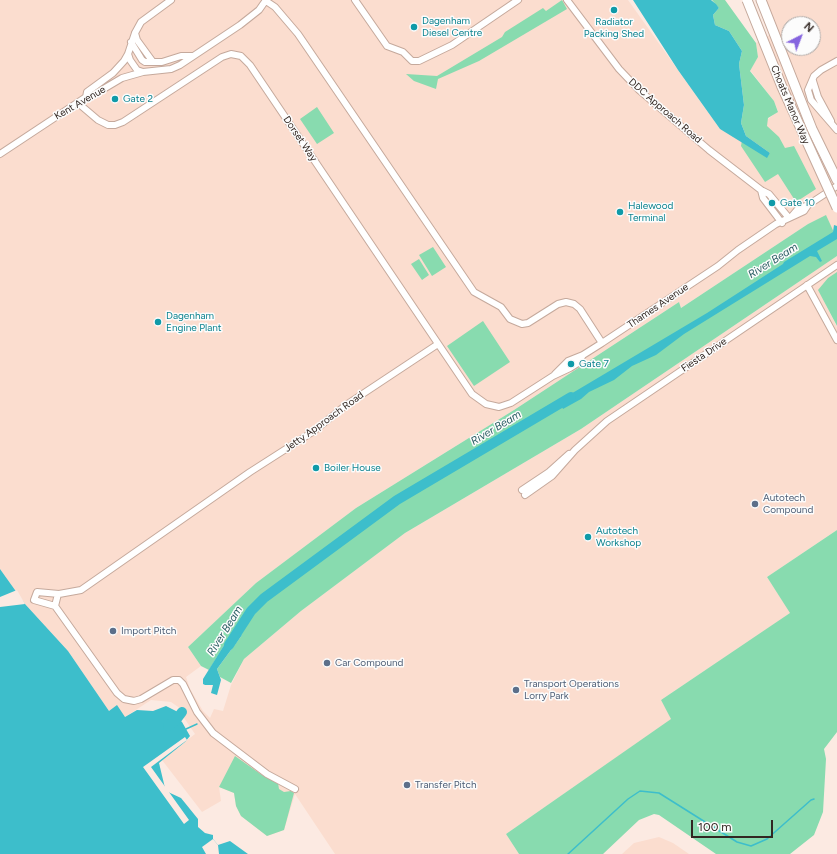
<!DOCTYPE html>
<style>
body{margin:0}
#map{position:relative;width:837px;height:854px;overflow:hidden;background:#fceae2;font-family:Figtree,sans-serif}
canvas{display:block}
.north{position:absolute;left:781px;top:16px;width:40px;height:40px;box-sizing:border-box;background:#fcfcfc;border:1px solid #aba7a5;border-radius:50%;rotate:42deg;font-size:11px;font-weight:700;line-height:16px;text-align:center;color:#322722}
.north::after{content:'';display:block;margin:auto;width:14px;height:18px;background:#8564df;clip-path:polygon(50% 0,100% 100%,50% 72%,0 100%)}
.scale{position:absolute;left:691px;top:820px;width:82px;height:18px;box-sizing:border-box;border:2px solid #322722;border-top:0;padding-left:5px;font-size:12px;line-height:14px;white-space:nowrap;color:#322722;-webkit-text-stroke:3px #fcfcfc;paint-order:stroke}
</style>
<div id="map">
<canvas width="837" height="854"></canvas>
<div class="north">N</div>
<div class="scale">100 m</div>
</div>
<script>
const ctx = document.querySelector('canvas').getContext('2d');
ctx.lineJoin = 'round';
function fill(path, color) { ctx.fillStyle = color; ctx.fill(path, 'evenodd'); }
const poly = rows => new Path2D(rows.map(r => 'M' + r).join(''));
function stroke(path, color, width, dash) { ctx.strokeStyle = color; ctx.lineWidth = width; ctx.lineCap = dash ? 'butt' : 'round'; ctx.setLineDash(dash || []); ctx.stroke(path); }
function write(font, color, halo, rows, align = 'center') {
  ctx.font = font + ' Figtree,sans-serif'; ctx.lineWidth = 3; ctx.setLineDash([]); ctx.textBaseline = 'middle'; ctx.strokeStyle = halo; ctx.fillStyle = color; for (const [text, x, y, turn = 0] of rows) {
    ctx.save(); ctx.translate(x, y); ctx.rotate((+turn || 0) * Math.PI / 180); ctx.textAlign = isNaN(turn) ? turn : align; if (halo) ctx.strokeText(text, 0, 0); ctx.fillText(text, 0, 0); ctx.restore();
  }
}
fill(poly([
 [0,0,628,0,720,129,742,140,778,111,774,101,750,70,758,57,756,43,778,30,766,0,837,0,837,239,826,216,808,224,681,308,679,302,514,410,356,508,256,583,188,647,201,666,186,677,190,689,203,711,210,718,214,709,223,711,231,685,244,659,301,611,405,533,581,429,837,256,837,298,826,305,837,327,837,530,767,577,791,613,661,700,672,719,506,834,519,854,335,854,295,794,284,830,267,836,241,816,236,806,234,793,219,787,221,801,202,812,162,760,195,734,180,712,181,709,171,702,151,700,125,717,109,711,68,651,25,604,0,569],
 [789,24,813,24,813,48,789,48],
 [659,837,673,843,689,854,622,854,634,843]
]), '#fbddcf');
fill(poly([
 [562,0,567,9,479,61,438,79,436,89,414,81,406,74,437,76,502,37,505,32,543,8,546,11],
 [712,0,725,0,756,43,758,57,750,71,774,101,778,112,768,118,767,126,779,137,785,148,794,146,816,189,796,202,778,174,765,182,741,146,742,140,767,157,770,153,746,136,741,123,744,105,739,64,742,51,729,31,715,25,713,15,719,8],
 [317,107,334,133,317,144,300,119],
 [826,215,837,239,837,256,581,429,405,533,301,611,244,659,231,683,220,677,217,669,242,635,231,634,209,670,201,666,188,647,256,583,356,508,514,410,679,302,681,308,808,224],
 [433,247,446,267,432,276,419,255],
 [419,259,429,275,422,280,411,264],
 [837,272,837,326,818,290,828,278],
 [483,321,510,362,474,386,447,346],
 [837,530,837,732,824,749,826,759,823,812,814,835,790,854,716,854,659,815,654,814,639,820,603,854,519,854,506,834,671,719,661,700,790,613,767,577],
 [235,756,262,775,278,783,279,789,284,792,291,791,294,793,284,830,267,836,241,816,236,806,234,793,219,787]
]), '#88dbaf');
fill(poly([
 [633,0,711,0,716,4,719,8,713,15,715,25,729,31,742,51,739,64,744,105,741,123,746,136,770,153,767,158,720,129,678,70],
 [834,225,837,226,837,239,817,251,822,261,820,262,816,257,810,256,684,334,656,355,632,366,614,380,589,392,581,399,563,409,559,401,707,313,783,264,784,262,833,232],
 [0,569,25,604,68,651,109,711,117,705,125,717,137,710,153,711,166,706,176,711,178,713,175,715,182,722,190,736,185,742,159,763,165,788,168,792,181,798,198,819,198,827,205,833,213,835,213,839,218,845,230,841,248,854,0,854],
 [231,634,242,635,217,669,221,680,217,695,211,693,213,685,205,685,203,684,203,679]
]), '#3dbecb');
fill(poly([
 [17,590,25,604,0,607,0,597],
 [185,737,187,740,151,767,189,820,184,824,143,767],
 [213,839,218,845,219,854,206,854,202,847]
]), '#fceae2');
stroke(poly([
 [186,729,197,724],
 [568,854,628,799,640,791,659,793,737,842,751,846,767,839,811,800,814,799]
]), '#3dbecb', 1.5);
stroke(poly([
 [229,645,251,611,264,598,397,500,571,397],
 [168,726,176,720,182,712]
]), '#3dbecb', 10);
const minor = poly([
 [355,0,387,46,403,52,412,61,419,61,452,45,518,0],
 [567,0,619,69,639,90,709,150,761,190,769,194,789,218],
 [266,1,275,7,298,34,474,292,501,307,510,319,522,324,528,323,558,304,566,302,574,304,580,309,602,343],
 [135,33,137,40,153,62,162,62,181,56,193,56],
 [131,42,142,60,145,62,153,62],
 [128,54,130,60,137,70,143,72],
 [837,61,821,70,814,76,808,90,811,100,837,130],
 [813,81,818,97,831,121],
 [86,97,87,92,113,73,124,61,128,54,135,33,141,22,171,0],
 [78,103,98,120,108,125,115,125,123,122,222,57,231,54,241,56,250,65,472,394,486,404,499,407,511,403,553,376,570,368,578,363,583,355],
 [0,154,86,97,90,97,122,78,143,72,171,69,180,65,240,25,259,10,266,0],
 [761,190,763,198,782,223],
 [792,216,798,209,808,205],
 [807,285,837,340],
 [555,374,568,361,583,355,602,343,718,266,738,250,776,224,804,211,808,205,837,186],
 [522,490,549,472,569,454],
 [525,495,552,476,575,450,607,421,837,265],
 [58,594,55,606,117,693,124,699,134,701,141,699,173,680,179,680,183,684,197,712,213,733,267,774,295,789],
 [55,606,34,600,37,592,59,594,81,590,250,472,314,431,346,405,438,344]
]);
const highway = poly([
 [761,0,812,129,837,180]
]);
stroke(minor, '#c5a99c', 8);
stroke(highway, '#c5a99c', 11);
stroke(minor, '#fff', 6);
stroke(highway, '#fff', 9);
const highwayBridge = poly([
 [747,0,782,87,837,208]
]);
stroke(highwayBridge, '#c5a99c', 11, []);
stroke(highwayBridge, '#fff', 9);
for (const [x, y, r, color] of [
 [614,10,4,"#0f9aa8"],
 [414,27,4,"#0f9aa8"],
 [115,99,4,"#0f9aa8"],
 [772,203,4,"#0f9aa8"],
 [620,212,4,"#0f9aa8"],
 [158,322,4,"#0f9aa8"],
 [571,364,4,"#0f9aa8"],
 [316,468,4,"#0f9aa8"],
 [755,504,4,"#5c6f8a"],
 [588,537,4,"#0f9aa8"],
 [113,631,4,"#5c6f8a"],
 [327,663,4,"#5c6f8a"],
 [516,690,4,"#5c6f8a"],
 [407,785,4,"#5c6f8a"]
]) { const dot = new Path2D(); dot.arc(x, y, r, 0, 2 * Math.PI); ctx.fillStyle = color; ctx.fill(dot); stroke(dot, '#fcfcfc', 1.5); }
write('10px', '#0d838f', '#fcfcfc', [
 ["Dagenham",422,21],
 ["Diesel Centre",422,33],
 ["Radiator",614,22,"center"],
 ["Packing Shed",614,34,"center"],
 ["Gate 2",123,99],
 ["Gate 10",780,203],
 ["Halewood",628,206],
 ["Terminal",628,218],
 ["Dagenham",166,316],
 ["Engine Plant",166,328],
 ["Gate 7",579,364],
 ["Boiler House",324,468],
 ["Autotech",596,531],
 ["Workshop",596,543]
], 'left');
write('10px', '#322722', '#fcfcfc', [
 ["Kent Avenue",80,103,-30],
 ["Choats Manor Way",790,105,67],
 ["DDC Approach Road",665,111,41],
 ["Dorset Way",300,139,56],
 ["Thames Avenue",658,306,-34],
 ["Fiesta Drive",704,355,-34],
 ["Jetty Approach Road",324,422,-36]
]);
write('10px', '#4e5e75', '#fcfcfc', [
 ["Autotech",763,498],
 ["Compound",763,510],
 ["Import Pitch",121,631],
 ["Car Compound",335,663],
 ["Transport Operations",524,684],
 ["Lorry Park",524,696],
 ["Transfer Pitch",415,785]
], 'left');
write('italic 11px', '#285c62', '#fcfcfc', [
 ["River Beam",773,261,-32],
 ["River Beam",496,428,-31],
 ["River Beam",225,631,-58]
]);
</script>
